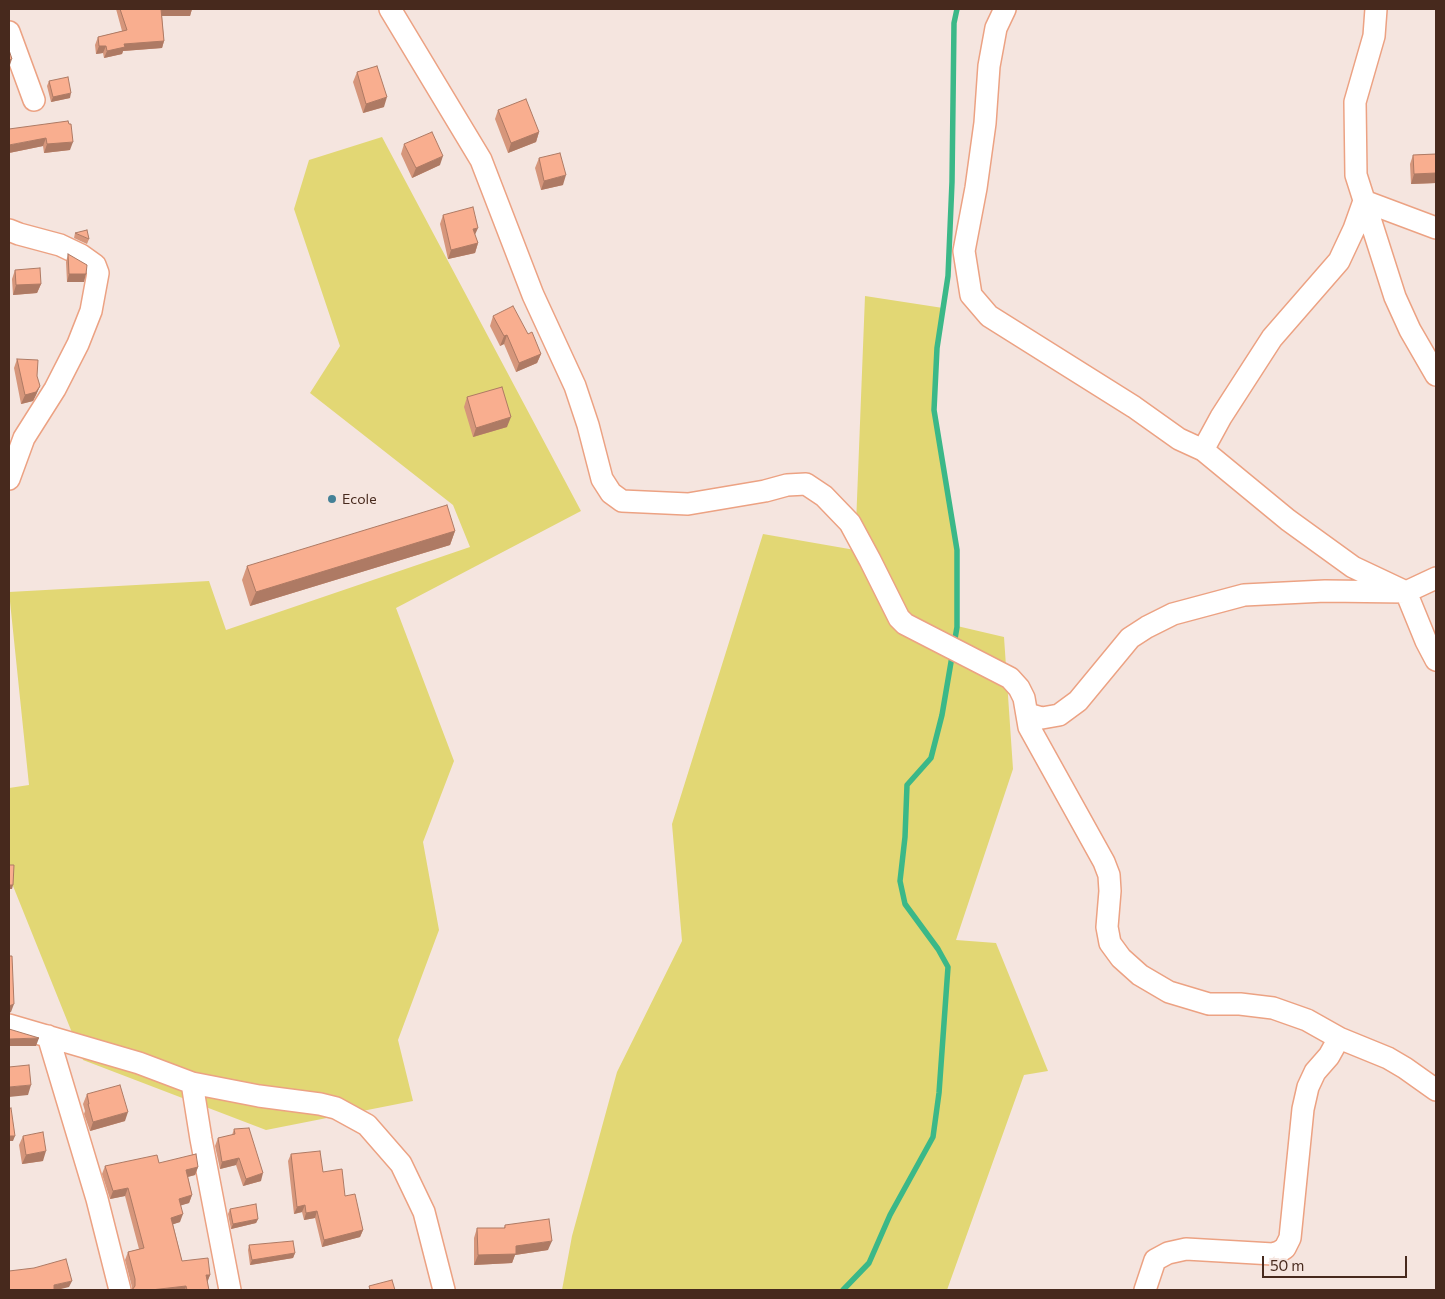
<!DOCTYPE html>
<style>
body{margin:0}
#map{position:relative;width:1445px;height:1299px;overflow:hidden;background:#f5e5df;font-family:Commissioner,sans-serif}
canvas{display:block}
.frame{position:absolute;inset:0;border:10px solid #47291d;pointer-events:none}
.scale{position:absolute;left:1262px;top:1256px;width:145px;height:22px;box-sizing:border-box;border:2px solid #47291d;border-top:0;padding-left:6px;font-size:15px;line-height:18px;white-space:nowrap;color:#47291d;-webkit-text-stroke:4px #f5e5df;paint-order:stroke}
</style>
<div id="map">
<canvas width="1445" height="1299"></canvas>
<div class="frame"></div>
<div class="scale">50 m</div>
</div>
<script>
const ctx = document.querySelector('canvas').getContext('2d');
ctx.lineJoin = 'round';
function fill(path, color) { ctx.fillStyle = color; ctx.fill(path, 'evenodd'); }
const poly = rows => new Path2D(rows.map(r => 'M' + r).join(''));
function stroke(path, color, width, dash) { ctx.strokeStyle = color; ctx.lineWidth = width; ctx.lineCap = dash ? 'butt' : 'round'; ctx.setLineDash(dash || []); ctx.stroke(path); }
function write(font, color, halo, rows, align = 'center') {
  ctx.font = font + ' Commissioner,sans-serif'; ctx.lineWidth = 4; ctx.setLineDash([]); ctx.textBaseline = 'middle'; ctx.strokeStyle = halo; ctx.fillStyle = color; for (const [text, x, y, turn = 0] of rows) {
    ctx.save(); ctx.translate(x, y); ctx.rotate((+turn || 0) * Math.PI / 180); ctx.textAlign = isNaN(turn) ? turn : align; if (halo) ctx.strokeText(text, 0, 0); ctx.fillText(text, 0, 0); ctx.restore();
  }
}
fill(poly([
 [382,137,581,511,396,608,454,761,423,842,439,930,398,1040,413,1101,266,1130,83,1060,9,876,9,788,29,785,9,592,209,581,226,630,470,547,453,505,310,393,340,346,294,209,309,160],
 [865,296,943,308,937,348,934,410,957,550,957,626,1004,637,1013,769,956,940,996,943,1048,1071,1024,1075,947,1290,562,1290,572,1236,617,1072,682,941,672,824,763,534,855,550]
]), '#e2d774');
stroke(poly([
 [843,1290,869,1263,890,1215,933,1137,939,1093,948,967,938,949,905,904,900,881,905,837,907,785,931,758,942,715,957,627,957,550,934,410,937,348,948,276,952,182,954,23,957,9]
]), '#3bb888', 5.5);
const street = poly([
 [390,9,481,160,533,295,575,386,588,425,602,479,611,493,622,501,688,504,765,491,787,485,806,484,824,496,850,523,870,560,899,618,905,624,1010,678,1019,688,1024,698,1029,727,1104,862,1109,875,1110,891,1107,927,1110,943,1121,958,1140,975,1169,992,1209,1004,1240,1004,1273,1008,1307,1020,1339,1038,1329,1056,1315,1072,1308,1087,1303,1109,1290,1238,1285,1248,1279,1252,1273,1254,1186,1249,1168,1253,1155,1260,1145,1290],
 [1005,9,996,28,989,66,985,123,976,188,964,251,971,295,989,316,1134,407,1179,439,1203,450,1221,417,1272,338,1339,261,1354,229,1364,201,1436,228],
 [1376,9,1374,36,1355,102,1356,175,1395,297,1410,330,1436,375],
 [9,32,34,100],
 [9,230,19,234,60,245,81,255,95,265,98,273,91,311,78,344,55,389,24,438,9,479],
 [1203,450,1288,520,1353,567,1406,592,1426,641,1436,660],
 [1028,714,1042,718,1059,715,1078,701,1130,638,1147,627,1173,614,1244,595,1325,591,1406,592,1436,578],
 [9,1025,139,1063,192,1083,259,1096,320,1104,336,1108,367,1125,401,1164,424,1212,444,1290],
 [48,1036,97,1199,120,1290],
 [1339,1038,1388,1058,1405,1068,1436,1090],
 [192,1083,201,1139,230,1290]
]);
stroke(street, '#eca283', 24);
stroke(street, '#fff', 21);
fill(poly([
 [116,9,192,9,190,16,162,16,164,41,162,48,123,51,122,54,104,58,103,53,96,54,95,45,98,37,122,31],
 [357,72,384,107,363,113,353,82],
 [49,81,70,98,51,102,47,86],
 [498,110,539,132,536,142,508,153,495,119],
 [68,121,70,150,44,153,43,146,9,153],
 [404,144,440,165,412,178,401,154],
 [1436,154,1436,183,1411,184,1410,164,1413,155],
 [539,158,563,185,541,190,535,168],
 [443,215,475,235,478,243,475,253,448,259,440,224],
 [75,233,89,239,87,244,74,238],
 [68,254,84,282,67,282,66,262],
 [15,270,41,284,37,293,13,295,12,279],
 [493,316,528,334,541,354,537,363,516,372,504,344,500,346,490,326],
 [17,359,40,386,36,395,33,401,21,404,14,368],
 [467,397,507,427,473,437,464,407],
 [455,531,450,545,250,606,242,580,247,566],
 [87,1094,125,1121,90,1131,84,1114,85,1111,83,1104],
 [234,1129,261,1181,243,1186,236,1165,220,1169,215,1146,218,1138,232,1135],
 [23,1136,43,1161,22,1164,19,1145],
 [291,1154,323,1172,345,1196,363,1230,360,1237,322,1247,315,1218,304,1220,302,1212,294,1214,288,1161],
 [159,1163,198,1167,195,1175,188,1177,192,1195,189,1203,181,1205,180,1222,173,1224,182,1261,210,1275,207,1282,209,1290,132,1290,132,1287,125,1260,128,1252,139,1249,125,1196,110,1199,102,1174,105,1166],
 [230,1209,258,1219,256,1223,231,1229,228,1214],
 [505,1225,548,1250,515,1255,512,1263,474,1265,474,1238,477,1228,504,1228],
 [249,1245,295,1253,293,1258,250,1265,248,1250]
]), '#d6967b');
fill(poly([
 [161,9,192,9,190,16,159,16],
 [164,41,162,48,123,51,122,54,104,58,107,51,124,44],
 [99,46,106,46,103,53,96,54],
 [12,59,9,68,9,60],
 [71,93,70,98,51,102,53,97],
 [387,97,384,107,363,113,366,104],
 [539,132,536,142,508,153,511,143],
 [46,138,43,146,9,153,9,145],
 [73,142,70,150,44,153,47,144],
 [443,156,440,165,412,178,416,168],
 [1436,173,1436,183,1411,184,1414,174],
 [566,175,563,185,541,190,544,181],
 [478,228,474,237,473,229],
 [478,243,475,253,448,259,451,250],
 [69,274,86,274,84,282,67,282],
 [41,284,37,293,13,295,16,285],
 [507,335,504,344,500,346,504,336],
 [541,354,537,363,516,372,519,363],
 [40,386,36,395,33,401,21,404,25,395],
 [511,417,507,427,473,437,476,428],
 [455,531,450,545,250,606,256,592],
 [9,885,13,885,12,889,9,889],
 [14,1004,11,1012,9,1013,9,1006],
 [39,1038,36,1046,9,1046,9,1039],
 [31,1085,28,1095,9,1097,9,1087],
 [128,1112,125,1121,90,1131,93,1122],
 [9,1136,15,1136,13,1141,9,1141],
 [46,1151,43,1161,22,1164,26,1155],
 [239,1158,236,1165,220,1169,222,1162],
 [198,1167,195,1175,183,1178,186,1170],
 [263,1173,261,1181,243,1186,246,1179],
 [128,1188,125,1196,110,1199,113,1191],
 [192,1195,189,1203,176,1207,179,1199],
 [305,1205,302,1212,294,1214,297,1207],
 [317,1211,315,1218,304,1220,306,1213],
 [183,1214,180,1222,168,1226,171,1218],
 [258,1219,256,1223,231,1229,233,1224],
 [363,1230,360,1237,322,1247,324,1240],
 [552,1241,548,1250,515,1255,512,1263,474,1265,478,1255,516,1246],
 [295,1253,293,1258,250,1265,252,1260],
 [206,1275,210,1275,207,1283],
 [72,1281,69,1287,57,1290,52,1290,54,1285],
 [186,1286,185,1290,151,1290]
]), '#ae7a64');
const building = poly([
 [120,9,178,9,161,9,164,41,124,44,125,47,107,51,106,46,99,46,98,37,127,30,120,9],
 [9,50,12,59,9,60,9,50],
 [377,66,387,97,366,104,357,72,377,66],
 [68,77,71,93,53,97,49,81,68,77],
 [526,99,539,132,511,143,498,110,526,99],
 [68,121,69,124,71,124,73,142,47,144,46,138,9,145,9,129,68,121],
 [432,132,443,156,416,168,404,144,432,132],
 [560,153,566,175,544,181,539,158,560,153],
 [1436,154,1436,173,1414,174,1413,155,1436,154],
 [473,207,478,228,473,229,478,243,451,250,443,215,473,207],
 [87,230,89,239,75,233,87,230],
 [68,254,87,265,86,274,69,274,68,254],
 [40,268,41,284,16,285,15,270,40,268],
 [513,306,528,334,532,332,541,354,519,363,507,335,504,336,493,316,513,306],
 [17,359,38,360,37,376,40,386,36,392,25,395,17,359],
 [502,387,511,417,476,428,467,397,502,387],
 [447,505,455,531,256,592,247,566,447,505],
 [9,865,14,865,13,885,9,885,9,865],
 [9,956,12,956,14,1004,9,1006,9,956],
 [9,1029,39,1038,9,1039,9,1029],
 [29,1065,31,1085,9,1087,9,1067,29,1065],
 [120,1085,128,1112,93,1122,88,1104,89,1104,87,1094,120,1085],
 [11,1108,15,1136,9,1136,9,1109,11,1108],
 [249,1128,263,1173,246,1179,239,1158,222,1162,218,1138,235,1134,234,1129,249,1128],
 [43,1132,46,1151,26,1155,23,1136,43,1132],
 [320,1151,323,1172,342,1169,345,1196,355,1194,363,1230,324,1240,317,1211,306,1213,305,1205,297,1207,291,1154,320,1151],
 [196,1154,198,1167,186,1170,192,1195,179,1199,183,1214,171,1218,182,1261,208,1258,210,1275,206,1275,209,1290,187,1290,186,1286,151,1290,132,1290,135,1286,135,1279,128,1252,144,1248,128,1188,113,1191,105,1166,157,1155,159,1163,196,1154],
 [256,1204,258,1219,233,1224,230,1209,256,1204],
 [549,1219,552,1241,516,1246,516,1254,478,1255,477,1228,505,1228,505,1225,549,1219],
 [293,1241,295,1253,252,1260,249,1245,293,1241],
 [66,1259,72,1281,54,1285,54,1290,9,1290,9,1271,34,1268,66,1259],
 [392,1280,395,1290,370,1290,369,1286,392,1280]
]);
fill(building, '#f9ae8f');
stroke(building, '#ae7a64', 1);
for (const [x, y, r, color] of [
 [332,499,5,"#448197"]
]) { const dot = new Path2D(); dot.arc(x, y, r, 0, 2 * Math.PI); ctx.fillStyle = color; ctx.fill(dot); stroke(dot, '#f5e5df', 2); }
write('14px', '#47291d', '#f5e5df', [
 ["Ecole",342,499]
], 'left');
</script>
